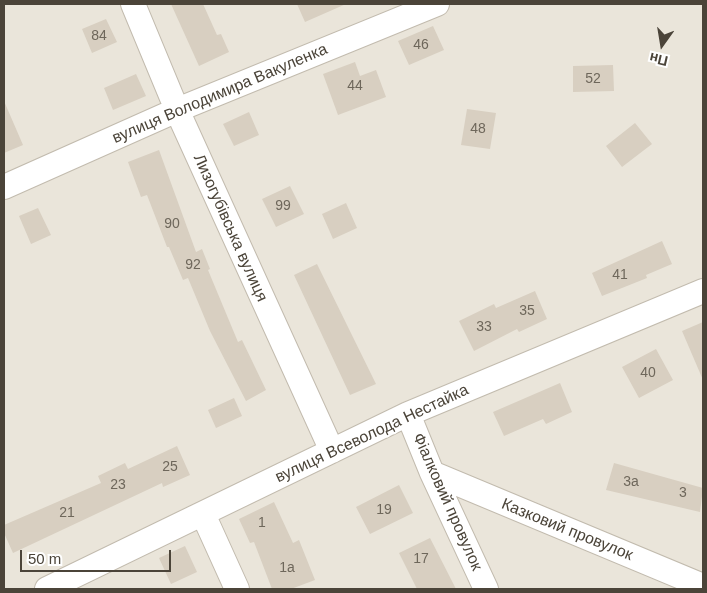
<!DOCTYPE html>
<meta charset="utf-8">
<style>
body{margin:0}
#map{position:relative;width:707px;height:593px;overflow:hidden;background:#f6f3ec;font-family:Helvetica,sans-serif}
canvas{display:block}
.frame{position:absolute;inset:0;border:5px solid #4b4439;pointer-events:none}
.north{position:absolute;left:637px;top:20px;width:50px;height:50px;-webkit-text-stroke:4px #fff;paint-order:stroke;rotate:193deg;font-size:14px;font-weight:700;line-height:20px;text-align:center;color:#4b4439}
.north::after{content:'';display:block;margin:auto;width:18px;height:22px;background:#4b4439;clip-path:polygon(50% 0,100% 100%,50% 72%,0 100%)}
.scale{position:absolute;left:20px;top:550px;width:151px;height:22px;box-sizing:border-box;border:2px solid #4b4439;border-top:0;padding-left:6px;font-size:15px;line-height:18px;white-space:nowrap;color:#4b4439;-webkit-text-stroke:4px #fff;paint-order:stroke}
</style>
<div id="map">
<canvas width="707" height="593"></canvas>
<div class="frame"></div>
<div class="north">Пн</div>
<div class="scale">50 m</div>
</div>
<script>
const ctx = document.querySelector('canvas').getContext('2d');
ctx.lineJoin = 'round';
function fill(path, color) { ctx.fillStyle = color; ctx.fill(path, 'evenodd'); }
const poly = rows => new Path2D(rows.map(r => 'M' + r).join(''));
function stroke(path, color, width, dash) { ctx.strokeStyle = color; ctx.lineWidth = width; ctx.lineCap = dash ? 'butt' : 'round'; ctx.setLineDash(dash || []); ctx.stroke(path); }
function write(font, color, halo, rows, align = 'center') {
  ctx.font = font + ' Helvetica,sans-serif'; ctx.lineWidth = 4; ctx.setLineDash([]); ctx.textBaseline = 'middle'; ctx.strokeStyle = halo; ctx.fillStyle = color; for (const [text, x, y, turn = 0] of rows) {
    ctx.save(); ctx.translate(x, y); ctx.rotate((+turn || 0) * Math.PI / 180); ctx.textAlign = isNaN(turn) ? turn : align; if (halo) ctx.strokeText(text, 0, 0); ctx.fillText(text, 0, 0); ctx.restore();
  }
}
fill(poly([
 [4,4,703,4,703,589,4,589]
]), '#eae5da');
fill(poly([
 [171,4,203,4,217,35,221,34,229,52,199,66],
 [297,4,346,4,305,22],
 [106,19,117,42,92,53,82,29],
 [433,26,444,50,409,65,398,41],
 [355,62,360,76,376,70,386,97,338,115,323,74],
 [613,65,614,91,573,92,573,66],
 [136,74,146,96,113,110,104,88],
 [4,101,23,145,4,153],
 [467,109,496,113,490,149,461,145],
 [249,112,259,135,234,146,223,124],
 [635,123,652,144,622,167,606,146],
 [159,150,196,252,202,249,210,269,208,270,238,342,242,340,266,390,246,401,210,331,188,278,183,280,169,247,167,247,147,195,141,197,128,162],
 [290,186,304,214,276,227,262,199],
 [346,203,357,228,333,239,322,214],
 [38,208,51,235,31,244,19,216],
 [662,241,672,264,646,275,647,278,602,296,592,273],
 [317,264,376,384,350,395,294,275],
 [535,291,547,319,519,332,517,329,474,351,459,321,494,304,496,308],
 [703,322,703,380,682,331],
 [656,349,673,380,639,398,622,367],
 [560,383,572,412,546,424,543,419,504,436,493,412],
 [234,398,242,416,216,428,208,410],
 [177,446,190,475,163,487,162,483,13,553,4,533,4,525,101,483,98,476,125,463,128,469],
 [614,463,703,488,700,512,606,490],
 [399,485,413,513,370,534,356,507],
 [274,502,293,543,299,540,315,580,291,589,272,589,254,542,250,543,239,519],
 [430,538,456,589,417,589,399,553],
 [185,546,197,572,171,584,159,558]
]), '#d8cfc1');
const minor = poly([
 [133,4,177,110,332,451],
 [4,187,177,110,437,4],
 [408,414,432,473,486,589],
 [432,473,703,586],
 [203,514,237,589],
 [47,589,408,414,703,291]
]);
stroke(minor, '#c2bbae', 26);
stroke(minor, '#fff', 24);
write('14px', '#6e675b', null, [
 ["84",99,36],
 ["46",421,45],
 ["52",593,79],
 ["44",355,86],
 ["48",478,129],
 ["99",283,206],
 ["90",172,224],
 ["92",193,265],
 ["41",620,275],
 ["35",527,311],
 ["33",484,327],
 ["40",648,373],
 ["25",170,467],
 ["3а",631,482],
 ["23",118,485],
 ["3",683,493],
 ["19",384,510],
 ["21",67,513],
 ["1",262,523],
 ["17",421,559],
 ["1а",287,568]
]);
write('16px', '#4b4439', '#fff', [
 ["вулиця Володимира Вакуленка",220,94,-23],
 ["Лизогубівська вулиця",230,228,66],
 ["вулиця Всеволода Нестайка",372,434,-25],
 ["Фіалковий провулок",447,502,66],
 ["Казковий провулок",567,530,22]
]);
</script>
